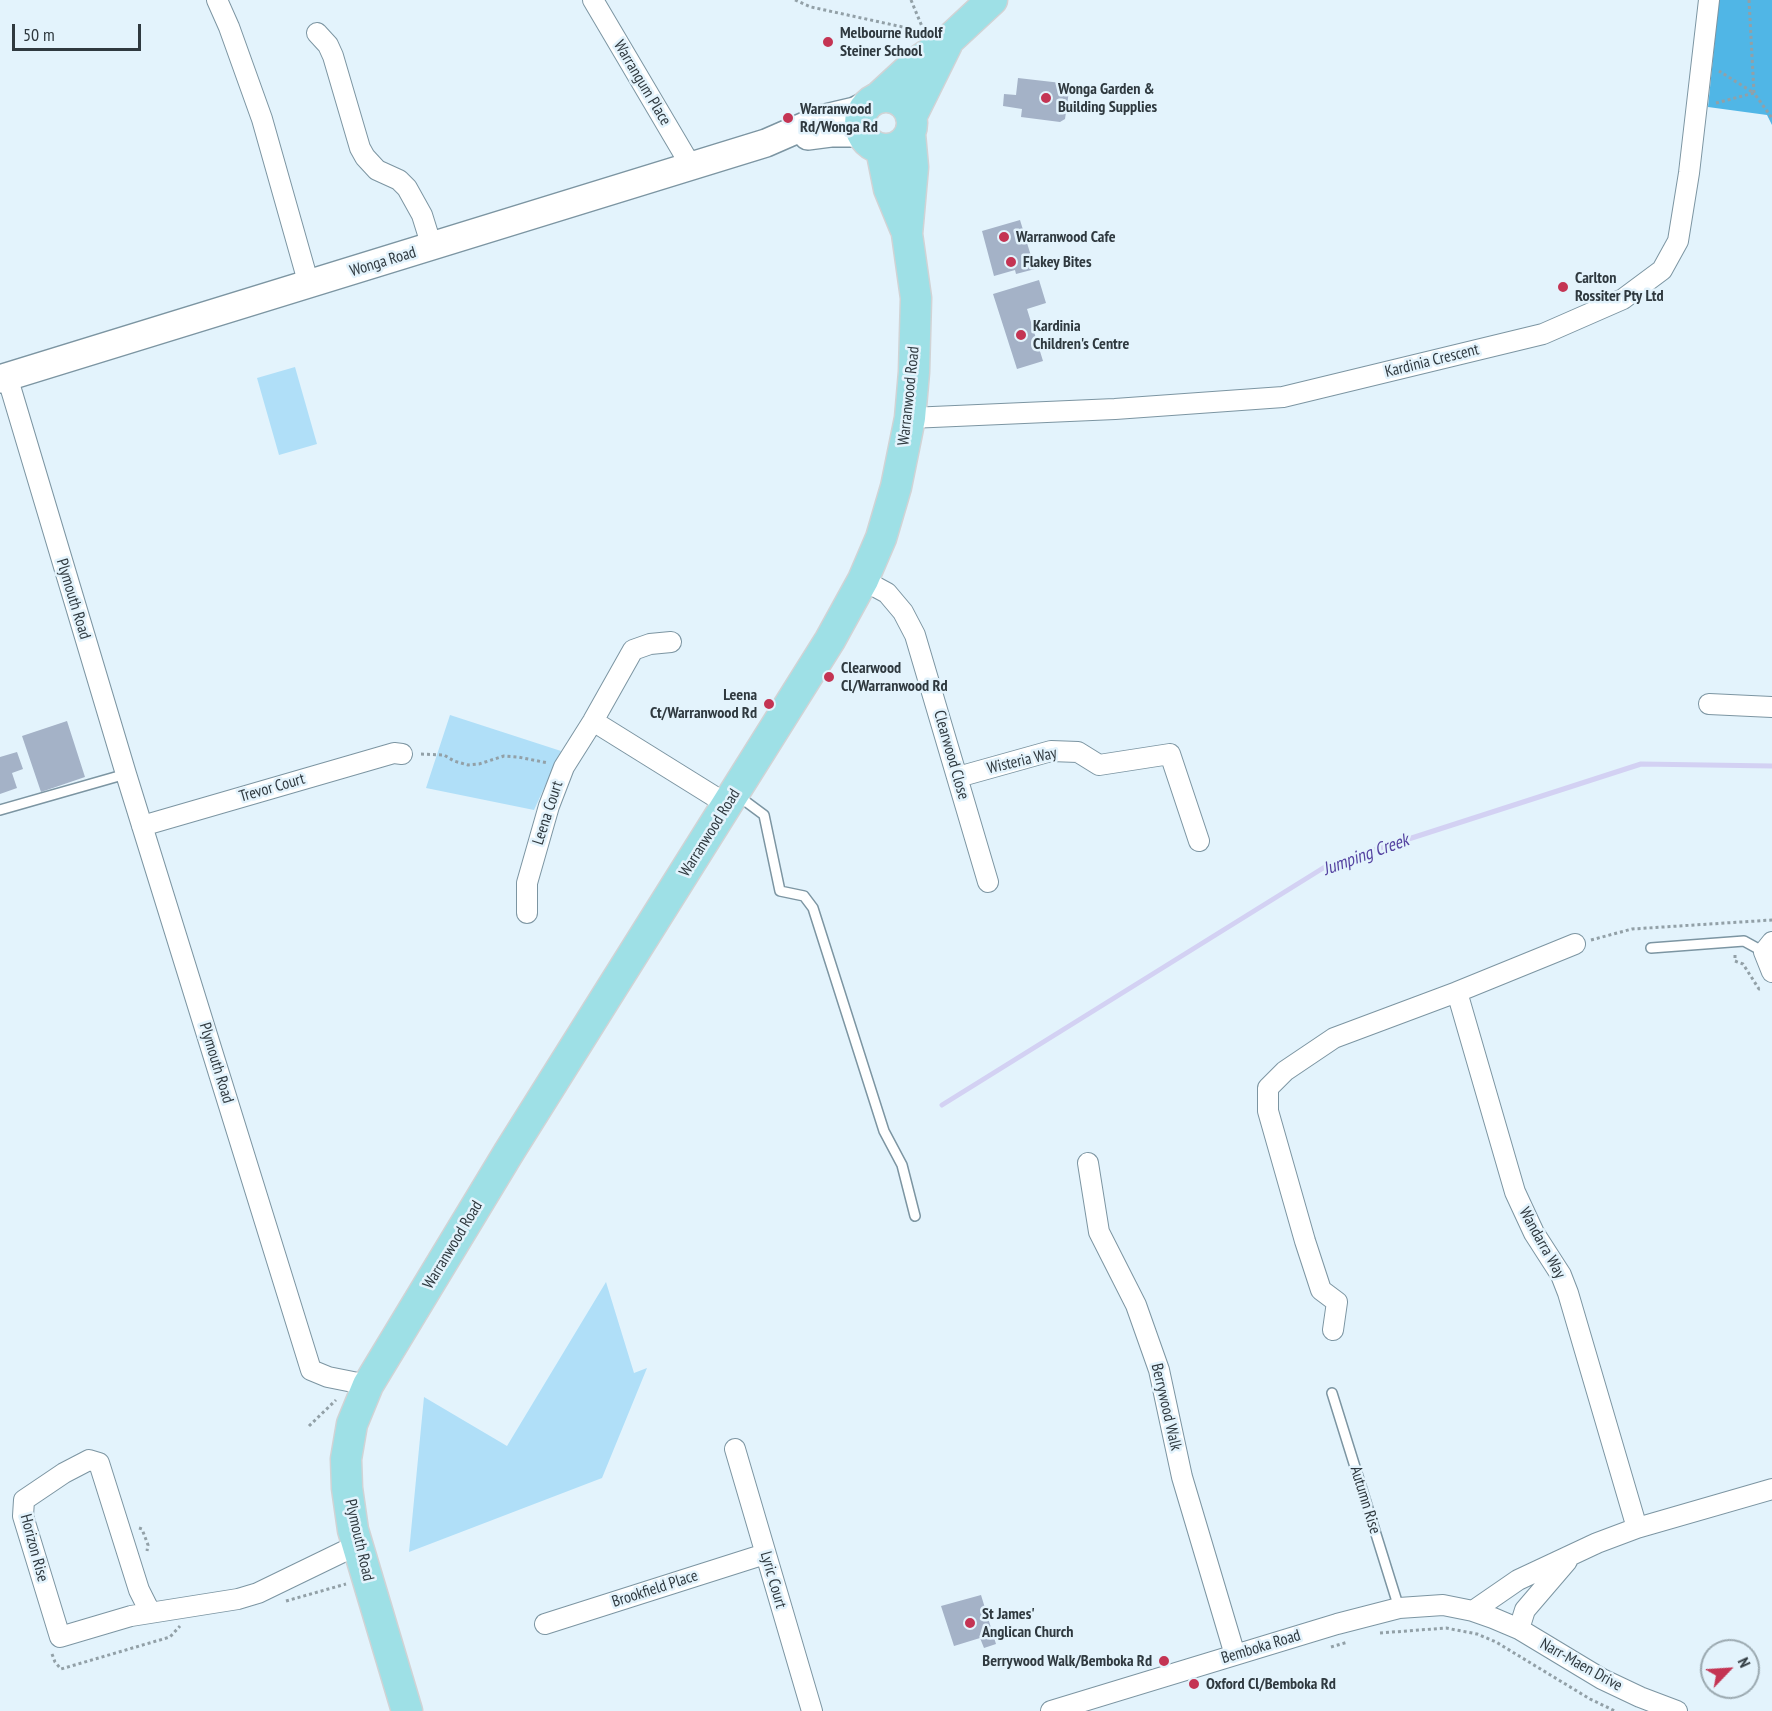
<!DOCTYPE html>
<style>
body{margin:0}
#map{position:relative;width:1772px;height:1711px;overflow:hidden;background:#e3f3fc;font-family:"PT Sans Narrow",sans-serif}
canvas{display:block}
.north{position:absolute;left:1700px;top:1639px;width:60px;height:60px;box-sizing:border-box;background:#e3f3fc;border:2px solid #9ba9b0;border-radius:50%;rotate:65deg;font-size:16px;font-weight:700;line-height:24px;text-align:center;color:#2f393f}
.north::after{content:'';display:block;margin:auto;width:21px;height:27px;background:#c43453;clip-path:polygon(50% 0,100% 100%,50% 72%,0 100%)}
.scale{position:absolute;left:12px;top:24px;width:129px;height:27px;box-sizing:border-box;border:3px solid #2f393f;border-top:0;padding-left:8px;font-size:18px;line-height:21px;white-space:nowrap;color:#2f393f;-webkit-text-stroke:4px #e3f3fc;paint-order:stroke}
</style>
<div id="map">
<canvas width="1772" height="1711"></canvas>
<div class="north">N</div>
<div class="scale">50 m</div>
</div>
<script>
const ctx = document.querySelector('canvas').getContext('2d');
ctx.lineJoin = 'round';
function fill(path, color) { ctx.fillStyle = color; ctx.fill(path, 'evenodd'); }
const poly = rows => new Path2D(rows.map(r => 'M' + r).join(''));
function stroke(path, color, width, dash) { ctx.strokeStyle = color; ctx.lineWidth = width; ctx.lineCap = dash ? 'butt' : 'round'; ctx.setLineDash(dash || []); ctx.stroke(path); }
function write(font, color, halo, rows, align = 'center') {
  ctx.font = font + ' "PT Sans Narrow",sans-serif'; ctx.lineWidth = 5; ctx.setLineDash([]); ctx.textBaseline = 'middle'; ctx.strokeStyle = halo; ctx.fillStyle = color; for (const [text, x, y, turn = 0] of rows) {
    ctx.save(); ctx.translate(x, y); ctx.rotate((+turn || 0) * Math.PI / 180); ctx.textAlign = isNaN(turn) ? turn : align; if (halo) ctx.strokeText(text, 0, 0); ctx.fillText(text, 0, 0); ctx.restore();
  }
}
fill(poly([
 [295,367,317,444,279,455,257,378],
 [450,715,561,751,534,810,426,788],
 [606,1282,634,1373,647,1368,602,1478,409,1552,424,1397,507,1446]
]), '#b0dff8');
fill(poly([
 [1719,0,1772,0,1772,125,1767,115,1708,107]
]), '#50b6e6');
stroke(poly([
 [942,1105,1328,865,1641,764,1772,766]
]), '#d3d1f3', 5);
fill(poly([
 [1018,78,1070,84,1065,119,1060,122,1021,117,1022,109,1003,106,1004,94,1016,95],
 [1020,220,1035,269,1016,274,1015,270,994,276,982,231],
 [1039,280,1046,303,1027,309,1043,361,1017,369,993,294],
 [67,721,85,777,41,792,22,736],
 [17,752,23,769,12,773,17,788,0,794,0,757],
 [981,1595,996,1644,984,1648,980,1638,954,1646,941,1606]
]), '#a4b2c7');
const lane = poly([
 [737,795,764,815,780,891,804,896,813,908,884,1131,902,1165,915,1216],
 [0,810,126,774],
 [1651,948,1744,941,1764,952],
 [1332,1393,1399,1608]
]);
const street = poly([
 [217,0,229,27,262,119,309,285],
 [593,0,691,166],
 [317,33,328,45,333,56,360,148,365,157,377,170,399,180,407,188,422,215,432,247],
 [7,376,126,774,311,1370,328,1377,368,1385],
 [910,418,1115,409,1283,397,1543,334,1623,299,1662,270,1678,241,1689,173,1709,0],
 [863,580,887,593,903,612,915,635,988,882],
 [1709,704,1772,707],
 [593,721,728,805],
 [958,777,1051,751,1078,752,1099,765,1170,754,1199,841],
 [142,826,394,753,402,754],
 [527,913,527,883,549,806,564,767,593,721,633,650,650,644,671,642],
 [1772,942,1764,952,1772,972],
 [1457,992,1575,944],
 [1088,1163,1099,1232,1136,1305,1159,1370,1182,1477,1235,1655],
 [1333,1330,1337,1302,1321,1290,1305,1241,1268,1111,1268,1088,1285,1071,1334,1038,1457,992,1515,1192,1534,1233,1561,1275,1568,1293,1637,1528],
 [735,1449,812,1711],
 [1473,1611,1518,1580,1597,1543,1637,1528,1772,1489],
 [150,1612,139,1590,99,1463,89,1460,64,1473,24,1500,23,1516,60,1637,131,1616,238,1599,258,1593,357,1545],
 [545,1624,765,1554],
 [1519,1629,1525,1610,1567,1561],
 [1051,1711,1337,1624,1399,1608,1443,1605,1473,1611,1493,1618,1519,1629,1602,1679,1640,1697,1677,1711]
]);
const secondary = poly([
 [808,136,831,133,861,133],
 [0,379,766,143,821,119,855,111,865,106]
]);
const primary = poly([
 '860 123a26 26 0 1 1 52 0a26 26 0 1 1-52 0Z',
 [879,97,917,62,950,39,992,0],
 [911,117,947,44],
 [881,149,889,189,905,228],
 [407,1711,353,1530,347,1488,346,1459,352,1424,368,1385,509,1152,830,640,863,580,881,538,896,487,910,418,914,372,916,298,907,234,913,167,910,134]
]);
stroke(lane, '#7c95a2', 12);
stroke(street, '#7c95a2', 22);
stroke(secondary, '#7c95a2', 30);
stroke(primary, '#d1d3d5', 33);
stroke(poly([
 [795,0,811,7,921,31],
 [911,0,923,29],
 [1749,0,1754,93,1772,118],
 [1716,103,1754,93,1719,71],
 [421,754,444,755,454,761,468,765,479,764,504,756,518,757,548,763],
 [1591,940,1632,929,1772,920],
 [1735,955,1735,961,1743,964,1759,989,1762,988],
 [309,1426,336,1400],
 [139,1528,142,1529,148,1545,147,1551],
 [286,1601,346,1584],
 [1380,1633,1446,1628,1477,1634,1496,1642,1590,1699,1615,1711],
 [1331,1647,1348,1642],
 [52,1654,55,1662,61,1669,170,1637,180,1626]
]), '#92a0a7', 3, [3, 3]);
stroke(lane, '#fff', 9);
stroke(street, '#fff', 20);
stroke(secondary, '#fff', 27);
stroke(primary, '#9ee0e6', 30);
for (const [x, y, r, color] of [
 [828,42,6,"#c43453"],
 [1046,98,6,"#c43453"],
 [788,118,6,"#c43453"],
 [1004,237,6,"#c43453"],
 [1011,262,6,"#c43453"],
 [1563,287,6,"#c43453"],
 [1021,335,6,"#c43453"],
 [829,677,6,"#c43453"],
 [769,704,6,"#c43453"],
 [970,1623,6,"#c43453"],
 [1164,1661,6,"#c43453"],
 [1194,1684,6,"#c43453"]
]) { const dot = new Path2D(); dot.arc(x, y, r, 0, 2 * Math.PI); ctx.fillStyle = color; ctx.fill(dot); stroke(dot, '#e3f3fc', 2); }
write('bold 16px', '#2f393f', '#e3f3fc', [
 ["Melbourne Rudolf",840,33],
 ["Steiner School",840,51],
 ["Wonga Garden &",1058,89],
 ["Building Supplies",1058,107],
 ["Warranwood",800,109],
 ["Rd/Wonga Rd",800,127],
 ["Warranwood Cafe",1016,237],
 ["Flakey Bites",1023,262],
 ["Carlton",1575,278],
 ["Rossiter Pty Ltd",1575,296],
 ["Kardinia",1033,326],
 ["Children's Centre",1033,344],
 ["Clearwood",841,668],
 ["Cl/Warranwood Rd",841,686],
 ["Leena",757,695,"right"],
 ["Ct/Warranwood Rd",757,713,"right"],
 ["St James'",982,1614],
 ["Anglican Church",982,1632],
 ["Berrywood Walk/Bemboka Rd",1152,1661,"right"],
 ["Oxford Cl/Bemboka Rd",1206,1684]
], 'left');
write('16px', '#2f393f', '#e3f3fc', [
 ["Warrangum Place",642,83,59],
 ["Wonga Road",383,262,-17],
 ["Kardinia Crescent",1432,361,-14],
 ["Warranwood Road",909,396,-84],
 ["Plymouth Road",73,599,73],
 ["Clearwood Close",951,755,74],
 ["Wisteria Way",1022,761,-13],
 ["Trevor Court",272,788,-16],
 ["Leena Court",548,813,-72],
 ["Warranwood Road",710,833,-58],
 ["Plymouth Road",216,1063,73],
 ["Wandarra Way",1542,1243,61],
 ["Warranwood Road",453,1245,-59],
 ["Berrywood Walk",1166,1407,77],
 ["Autumn Rise",1365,1500,73],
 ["Plymouth Road",359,1540,77],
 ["Horizon Rise",34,1548,75],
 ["Lyric Court",773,1580,74],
 ["Brookfield Place",655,1589,-18],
 ["Bemboka Road",1261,1647,-17],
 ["Narr-Maen Drive",1581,1665,29]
]);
write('italic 18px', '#5644a2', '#e3f3fc', [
 ["Jumping Creek",1366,855,-20]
]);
</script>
